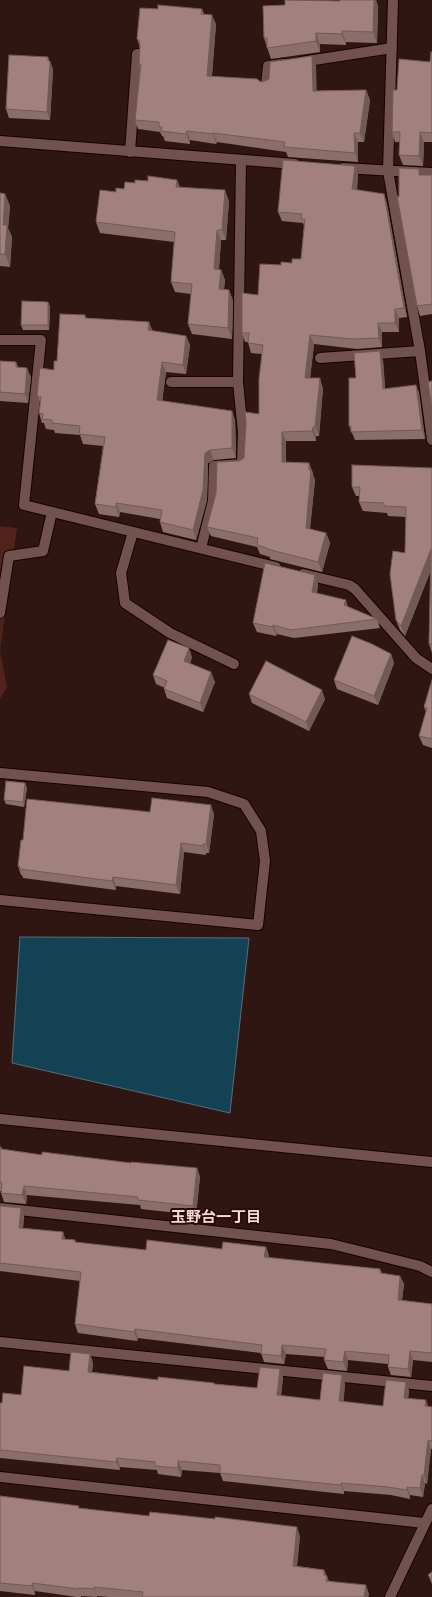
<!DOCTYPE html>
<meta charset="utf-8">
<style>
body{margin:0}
canvas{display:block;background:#301613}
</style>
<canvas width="432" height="1597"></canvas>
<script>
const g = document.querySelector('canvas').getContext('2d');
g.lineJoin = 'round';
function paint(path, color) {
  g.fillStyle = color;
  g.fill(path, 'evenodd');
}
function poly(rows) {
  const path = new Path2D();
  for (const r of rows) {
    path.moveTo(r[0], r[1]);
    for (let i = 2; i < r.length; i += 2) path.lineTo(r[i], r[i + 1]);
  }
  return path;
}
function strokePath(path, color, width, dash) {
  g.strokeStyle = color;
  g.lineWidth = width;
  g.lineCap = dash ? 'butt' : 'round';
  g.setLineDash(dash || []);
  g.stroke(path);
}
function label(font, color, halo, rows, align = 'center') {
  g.font = font + ' Ubuntu,"Noto Sans JP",sans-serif';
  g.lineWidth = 4;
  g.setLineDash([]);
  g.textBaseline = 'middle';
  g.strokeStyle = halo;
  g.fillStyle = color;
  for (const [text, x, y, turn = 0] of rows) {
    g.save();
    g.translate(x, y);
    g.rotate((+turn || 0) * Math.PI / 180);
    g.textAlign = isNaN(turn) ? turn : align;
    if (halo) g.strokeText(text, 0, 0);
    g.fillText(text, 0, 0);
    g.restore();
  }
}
const green = poly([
 [0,526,17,528,0,651,7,687,0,699]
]);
const water = poly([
 [20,937,249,938,230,1113,12,1063,20,937]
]);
const service = poly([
 [0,613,9,556,43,551,52,512]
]);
const minor = poly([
 [393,0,388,171,420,351,432,440],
 [301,62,392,48],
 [266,85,268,66,283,64],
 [0,141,295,164],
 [130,152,137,54],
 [343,168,432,173],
 [0,340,41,340,24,505,276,567],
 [320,358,420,351],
 [171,382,238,382],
 [133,532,121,573,125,603,170,633,234,664],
 [201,548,213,501,214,466,242,464,243,432,238,382,241,160],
 [303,574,349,585,355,589,416,658,432,669],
 [0,773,208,792,244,804,261,831,265,861,258,925,0,900],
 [0,1208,331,1244,420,1266,432,1272],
 [0,1342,432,1386],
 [0,1477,424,1523],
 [390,1597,432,1509]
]);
const tertiary = poly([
 [0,1119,432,1162]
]);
const wall = poly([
 [340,0,376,0,378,7,377,43,346,42,346,45,320,44,320,52,271,59,264,38,285,5,340,1],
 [158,9,202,9,204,14,216,24,212,76,261,82,265,81,316,66,316,91,366,90,370,100,364,142,358,142,358,162,288,157,286,152,217,142,216,144,190,140,190,144,165,141,163,136,162,136,160,132,138,129,135,120,140,68,139,64,140,47,137,39],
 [432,52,432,142,424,142,423,166,403,165,399,155,400,142,395,142,392,132,397,90,430,62],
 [50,61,53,70,50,120,9,118,6,109],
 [355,166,358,175,357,190,384,194,387,204,407,317,399,318,399,332,382,332,382,347,357,349,314,344,310,378,323,388,319,436,316,436,316,441,286,441,286,462,309,463,313,473,313,475,315,480,310,529,326,533,330,543,322,572,270,559,270,557,260,554,257,547,211,536,207,527,239,461,244,458,259,414,262,354,251,353,248,342,245,342,242,333,258,295,281,265,292,263,301,259,304,226,303,223,282,221,278,212],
 [421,175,432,175,432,314,420,316,417,306,399,197],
 [177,180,180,187,229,201,226,240,221,240,219,269,221,270,225,280,224,289,229,290,233,301,232,339,192,334,188,324,191,294,175,292,171,282,174,242,100,233,96,222,116,192,124,189,135,183,148,181],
 [0,193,5,194,10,206,8,228,12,237,10,267,0,266],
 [48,302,50,307,49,330,23,330,21,325],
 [85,315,86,318,149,322,152,331,186,336,190,345,186,374,166,372,162,401,235,420,236,458,214,460,208,463,207,500,196,540,163,532,160,522,160,519,120,512,119,517,99,514,95,504,103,446,83,444,80,435,55,433,54,430,46,429,44,423,42,423,39,413,40,402,37,394,54,370,57,361],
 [383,360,385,389,416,385,419,393,425,439,355,440,349,426,356,378],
 [0,361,16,362,18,367,31,377,28,403,0,401],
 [432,468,432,653,429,644,431,570,405,636,400,630,396,620,405,553,406,517,388,516,387,513,363,511,359,502,359,496,356,496,352,487],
 [315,575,318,584,317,593,348,607,377,619,380,628,294,638,277,634,276,636,257,632,253,623],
 [391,654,394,663,378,705,337,689,334,680],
 [192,657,190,664,215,682,203,712,167,698,164,689,165,688,156,684,153,675],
 [432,680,432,748,423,745,419,736,426,712,424,707],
 [249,694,325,699,309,731,252,703],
 [25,783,27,788,24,807,6,804,4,800],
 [150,812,214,814,209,853,206,853,206,855,184,852,180,894,116,886,116,890,23,878,22,875,21,875,18,866,23,840],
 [0,1147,2,1149,42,1155,131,1163,197,1168,200,1177,196,1215,141,1209,140,1205,27,1195,26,1204,4,1202,1,1193,2,1191,0,1191],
 [0,1206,21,1208,24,1217,23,1228,63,1232,65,1239,75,1240,76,1243,146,1250,269,1255,269,1258,380,1269,382,1273,400,1276,404,1284,402,1300,432,1304,432,1362,413,1360,411,1377,391,1375,388,1367,388,1364,348,1360,347,1371,328,1369,324,1360,325,1357,286,1354,284,1364,264,1362,261,1353,138,1338,137,1341,78,1333,75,1324,80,1281,0,1271],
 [90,1354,93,1363,92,1372,158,1380,214,1383,215,1384,257,1388,283,1377,281,1396,320,1400,342,1375,345,1384,343,1402,383,1406,409,1390,408,1399,428,1407,432,1407,432,1449,431,1449,427,1484,425,1483,423,1497,410,1495,410,1499,391,1495,344,1491,344,1494,223,1481,220,1473,182,1470,181,1477,158,1474,157,1470,120,1467,120,1470,0,1458,0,1403,2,1403,21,1395,69,1371],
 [0,1496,80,1508,300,1536,297,1566,324,1570,329,1581,369,1594,368,1597,110,1597,97,1596,97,1597,81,1596,81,1597,77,1597,35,1591,35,1595,0,1591],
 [432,1572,432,1584,428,1575]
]);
const shadedWall = poly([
 [374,0,376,0,378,7,377,43,373,32],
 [212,15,216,24,211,86,207,76],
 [342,31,346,42,346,45,342,34],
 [316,33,320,44,320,52,316,41],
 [312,56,316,66,317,100,313,91],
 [48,57,53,70,50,120,47,112],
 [366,90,370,100,364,142,360,133],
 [187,131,190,140,190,144,186,134],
 [420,132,424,142,423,166,419,156],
 [213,133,217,142,216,144,213,134],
 [354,133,358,142,358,162,355,153],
 [355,166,358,175,356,199,352,189],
 [177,180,180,190,176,187],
 [225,190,229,201,226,240,222,230],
 [5,194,10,206,8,228,12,237,10,267,5,254,3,225],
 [384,194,387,204,407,317,404,308],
 [217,230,221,240,218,280,214,269],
 [221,270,225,280,223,299,219,289],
 [229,290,233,301,232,339,228,328],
 [48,302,50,307,49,330,48,325],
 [395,309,399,318,399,332,395,323],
 [149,322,153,332,148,330],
 [378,323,382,332,382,347,379,338],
 [310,335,314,344,309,388,305,378],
 [186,336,190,345,186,374,183,365],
 [380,351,383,360,386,398,383,389],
 [162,362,166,372,161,410,157,400],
 [27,368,31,377,28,403,25,394],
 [320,378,323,388,319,436,315,427],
 [416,385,419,393,425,439,422,430],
 [232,411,235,420,236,458,232,448],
 [313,427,316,436,316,441,312,431],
 [282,432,286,441,285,472,282,462],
 [210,450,214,460,208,463,207,500,196,540,193,530,205,453],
 [309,463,315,480,309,537,306,528],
 [116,503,120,512,119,517,116,507],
 [326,533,330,543,322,572,318,562],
 [431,549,432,566,405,636,401,626],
 [315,575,318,584,315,600,312,592],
 [346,600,349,609,344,605],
 [273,625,277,634,276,636,273,627],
 [189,648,192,657,187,670,184,661],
 [391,654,394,663,378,705,374,696],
 [211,672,215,682,203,712,200,703],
 [322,690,325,699,309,731,306,722],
 [25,783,27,788,24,807,23,802],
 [211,805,214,814,209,853,206,844],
 [181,843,184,852,180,894,176,885],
 [203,844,206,853,206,855,203,846],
 [113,877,116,886,116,890,112,881],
 [197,1168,200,1177,196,1215,193,1206],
 [24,1186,27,1195,26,1204,22,1195],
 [21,1208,24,1217,22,1237,19,1228],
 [63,1232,66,1241,62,1239],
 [266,1247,269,1255,268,1266,264,1257],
 [400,1276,404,1284,401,1308,398,1300],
 [135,1329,138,1338,137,1341,134,1332],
 [282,1345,286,1354,284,1364,281,1356],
 [345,1351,348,1360,347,1371,343,1362],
 [410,1351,413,1360,411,1377,408,1369],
 [90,1354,93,1363,91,1380,88,1372],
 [280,1369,283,1377,280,1404,277,1395],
 [342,1375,345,1384,343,1410,339,1401],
 [406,1382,409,1390,407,1407,404,1398],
 [426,1400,429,1409,425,1406],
 [428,1440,431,1449,427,1484,424,1475],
 [117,1458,120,1467,120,1470,116,1462],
 [178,1461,182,1470,181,1477,178,1468],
 [422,1475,425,1483,423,1497,420,1488],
 [341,1483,344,1491,344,1494,341,1485],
 [407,1487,410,1495,410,1499,407,1490],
 [297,1527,300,1536,296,1574,293,1566],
 [324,1570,330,1585,330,1590,324,1575],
 [32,1583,35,1591,35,1595,32,1586],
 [366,1585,369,1594,368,1597,364,1597],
 [94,1587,97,1596,97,1597,94,1589]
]);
const building = poly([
 [285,0,340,1,340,0,374,0,373,32,342,31,342,34,316,33,316,41,267,48,267,38,264,38,263,6,285,5,285,0],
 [158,5,202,9,201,14,212,15,207,76,257,79,261,82,265,81,269,79,270,62,312,56,313,91,366,90,360,133,354,133,355,153,284,147,285,142,213,133,213,134,187,131,186,134,161,131,162,127,159,127,159,122,135,120,141,64,139,64,140,45,139,40,137,39,140,8,158,9,158,5],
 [431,52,432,52,432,133,420,132,419,156,399,155,400,132,392,132,393,90,397,90,399,59,430,62,431,52],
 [9,55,48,57,48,61,50,61,47,112,6,109,9,55],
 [283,160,355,166,352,189,384,194,404,308,395,309,395,323,378,323,379,338,353,339,310,335,305,378,320,378,315,427,313,427,312,431,282,432,282,462,309,463,309,470,311,470,306,528,326,533,318,562,267,549,267,548,257,545,258,538,207,527,216,493,217,462,239,461,244,458,246,423,245,412,259,414,259,379,263,345,248,343,249,333,242,333,242,293,258,295,260,264,281,265,281,262,292,263,292,259,301,259,305,219,301,219,302,214,278,212,283,160],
 [399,168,419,169,419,175,432,175,432,304,417,306,397,196,399,197,399,168],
 [148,176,177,180,176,187,225,190,222,230,217,230,214,269,221,270,219,289,229,290,228,328,188,324,192,284,171,282,175,232,96,222,100,190,116,192,116,188,124,189,125,182,135,183,135,180,148,181,148,176],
 [0,193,5,194,3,225,7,225,5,254,0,254,0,193],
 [22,301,48,302,48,325,21,325,22,301],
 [60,314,85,315,85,318,149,322,148,330,186,336,183,365,162,362,157,400,232,411,232,448,210,450,205,453,203,490,193,530,160,522,162,510,116,503,116,507,95,504,105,437,79,434,80,426,52,423,52,420,42,419,43,414,39,413,41,397,38,397,37,394,40,368,54,370,54,361,57,361,60,314],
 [380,351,383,389,416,385,422,430,351,432,351,426,349,426,349,378,356,378,354,353,380,351],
 [0,361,16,362,16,367,27,368,25,394,0,392,0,361],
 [432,381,432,408,428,382,432,381],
 [352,465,432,468,432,644,429,644,431,549,401,626,396,620,390,574,393,551,405,553,406,507,384,506,384,503,359,502,360,487,352,487,352,465],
 [265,563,315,575,312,592,346,600,344,605,377,619,291,630,273,625,273,627,253,623,265,563],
 [352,636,372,644,391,654,374,696,334,680,352,636],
 [168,640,189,648,184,661,211,672,200,703,164,689,167,681,153,675,168,640],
 [266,661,322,690,306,722,249,694,266,661],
 [432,680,432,739,419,736,427,708,424,707,432,680],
 [6,781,25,783,23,802,4,800,6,781],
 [152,798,211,805,206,844,203,844,203,846,181,843,176,885,113,877,112,881,20,869,20,867,18,866,21,840,23,840,27,799,150,812,152,798],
 [0,1147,1,1147,1,1149,42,1155,42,1152,131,1163,131,1162,197,1168,193,1206,138,1200,138,1197,24,1186,22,1195,1,1193,2,1183,0,1182,0,1147],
 [0,1206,21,1208,19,1228,63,1232,62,1239,75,1240,75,1242,146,1250,147,1240,222,1249,223,1242,266,1247,264,1257,380,1269,380,1273,400,1276,398,1300,432,1304,432,1353,410,1351,408,1369,388,1367,389,1355,345,1351,343,1362,324,1360,326,1349,282,1345,281,1356,261,1354,262,1345,135,1329,134,1332,75,1324,81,1272,0,1263,0,1206],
 [71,1352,90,1354,88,1372,158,1380,158,1377,214,1383,214,1384,257,1388,260,1367,280,1369,277,1395,320,1400,323,1373,342,1375,339,1401,383,1406,386,1380,406,1382,404,1398,426,1400,425,1406,432,1407,432,1441,428,1440,424,1475,422,1475,420,1488,407,1487,407,1490,388,1487,341,1483,341,1485,220,1473,220,1465,178,1461,178,1468,155,1466,155,1462,117,1458,116,1462,0,1450,0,1403,2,1403,3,1393,21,1395,24,1366,69,1371,71,1352],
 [0,1496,79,1506,78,1508,149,1516,150,1512,215,1519,215,1517,297,1527,293,1566,324,1570,324,1575,327,1576,326,1581,366,1585,364,1597,142,1597,143,1592,94,1587,94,1589,78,1588,78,1589,32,1583,32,1586,0,1583,0,1496],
 [432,1572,432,1579,428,1575,432,1572]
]);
const neighbourhoodNames = [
 ["玉野台一丁目",216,1217]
];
paint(green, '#53211c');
paint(water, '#144255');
strokePath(water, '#536e7a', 1);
strokePath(service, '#160202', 12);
strokePath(minor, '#160202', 12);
strokePath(tertiary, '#160202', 12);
strokePath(service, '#71524e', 10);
strokePath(minor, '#71524e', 10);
strokePath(tertiary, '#71524e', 10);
paint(wall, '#8b6e6a');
paint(shadedWall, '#715a56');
paint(building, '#a2807b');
strokePath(building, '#715a56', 1);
label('bold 15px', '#fcd7d1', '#250c0a', neighbourhoodNames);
</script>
